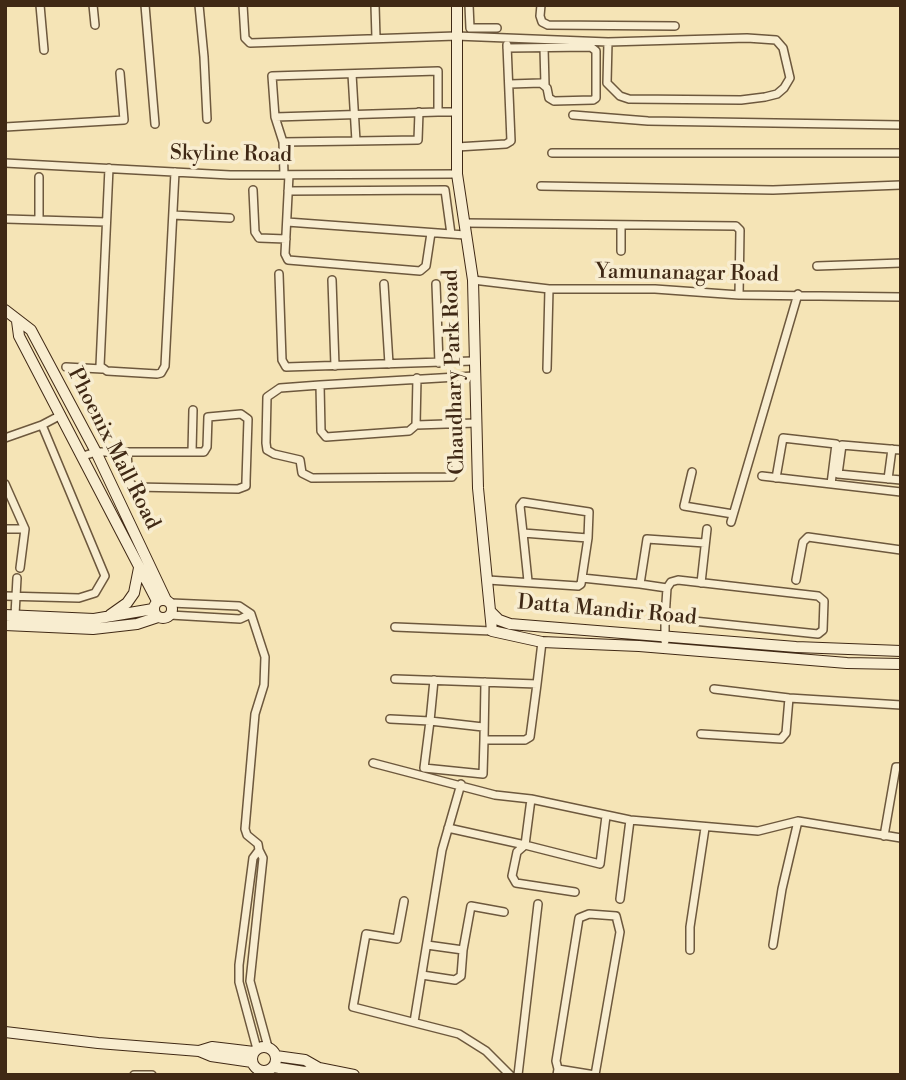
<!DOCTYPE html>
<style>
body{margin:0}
#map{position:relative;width:906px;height:1080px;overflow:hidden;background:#f5e4b6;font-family:"Libre Bodoni",serif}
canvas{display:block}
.frame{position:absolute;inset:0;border:7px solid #402915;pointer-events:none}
</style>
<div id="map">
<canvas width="906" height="1080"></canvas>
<div class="frame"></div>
</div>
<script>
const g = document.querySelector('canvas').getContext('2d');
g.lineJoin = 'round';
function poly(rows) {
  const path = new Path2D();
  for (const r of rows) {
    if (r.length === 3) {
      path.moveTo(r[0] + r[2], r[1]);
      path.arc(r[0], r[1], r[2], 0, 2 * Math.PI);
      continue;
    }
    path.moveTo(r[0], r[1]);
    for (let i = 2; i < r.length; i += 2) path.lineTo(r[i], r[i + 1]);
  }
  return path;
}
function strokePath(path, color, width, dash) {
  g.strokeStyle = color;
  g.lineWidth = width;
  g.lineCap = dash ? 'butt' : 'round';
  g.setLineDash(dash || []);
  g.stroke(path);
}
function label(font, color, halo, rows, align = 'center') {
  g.font = font + ' "Libre Bodoni",serif';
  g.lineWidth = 7;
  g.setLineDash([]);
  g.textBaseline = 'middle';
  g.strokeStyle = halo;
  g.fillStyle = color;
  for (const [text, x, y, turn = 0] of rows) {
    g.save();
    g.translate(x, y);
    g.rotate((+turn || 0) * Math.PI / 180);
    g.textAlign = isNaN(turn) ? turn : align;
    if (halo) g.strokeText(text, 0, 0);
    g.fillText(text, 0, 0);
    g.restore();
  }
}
const street = poly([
 [40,5,44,50],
 [93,5,95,25],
 [145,5,155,124],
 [199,5,204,57,207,119],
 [243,5,245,38,250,43,456,36,608,42,747,38,776,40,783,48,790,78,784,88,777,94,765,97,741,100,629,99,620,96,607,83,608,42],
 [375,5,376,38],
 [469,5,470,28,497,28],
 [541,5,540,16,542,22,548,25,675,26],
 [507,48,591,47,596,51,596,98,593,100,554,101,549,98,547,88,541,83,510,84],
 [544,48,545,85],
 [352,74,356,141,418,140,419,112],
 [438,112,456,112],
 [573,115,648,121,901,125],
 [275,117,438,112,438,71,272,76,275,117,283,142,284,175],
 [5,127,124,120,120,73],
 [283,142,356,141],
 [457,147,506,144,511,141,507,45],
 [552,153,901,153],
 [5,163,230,175,457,174],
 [109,168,100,366,107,371,157,374,161,373,165,366,175,172],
 [289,175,285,254,288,260,420,271,426,266,431,233],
 [39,177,39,220],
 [541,186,773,190,901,185],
 [253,190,255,232,259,238,286,239],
 [288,191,445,190,451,234],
 [173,215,230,218],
 [6,219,106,222],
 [287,222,465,235],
 [465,223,736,226,740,230,739,295],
 [621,225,621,251],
 [817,266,901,263],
 [279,274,282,360,286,367,473,361],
 [332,280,335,366],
 [473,280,549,289,655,289,739,295,901,297],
 [384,284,389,364],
 [436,284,439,363],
 [66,367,102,369],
 [547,369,549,289],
 [474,376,320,385,321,431,326,437,409,431,416,425,476,423],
 [320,385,280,388,267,397,266,443,267,450,274,454,300,460,302,473,312,478,452,477,456,471,456,424],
 [416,425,417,378],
 [5,438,42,425,61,415],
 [901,450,842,445,838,474,901,480],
 [192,452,193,410],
 [83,456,96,452,204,452,207,447,208,417,241,414,248,419,246,481,246,486,238,489,134,487,129,481,127,452],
 [692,472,684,506,733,514],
 [762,476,901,492],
 [776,478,783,438,836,444,831,484],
 [888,479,892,449],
 [5,484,25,529,20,568],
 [731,522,798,294],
 [5,529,25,529],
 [523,533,528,581],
 [582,578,640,584,647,539,705,543],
 [488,580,578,586,581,584,588,538,523,533,520,506,523,502,589,512,588,538],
 [796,580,803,542,808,537,901,550],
 [701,583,707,529],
 [640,584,667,588,671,582,678,580,818,596,824,601,823,630,818,634,665,618,667,588],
 [5,596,79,598,95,593,105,576,42,425],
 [251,614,265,657,264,685,255,714,245,829,247,835,258,844,259,850],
 [15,615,17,578],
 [170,615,240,619,251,614,239,606,171,603],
 [395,627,492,631],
 [665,641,665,618],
 [395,679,537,684,542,642],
 [485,682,484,740,525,740,530,737,537,684],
 [714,689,789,698,901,705],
 [390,719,430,721,434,680],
 [483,727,430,721,424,768,483,774,484,740],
 [701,734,781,739,786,733,789,698],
 [373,763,495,795,531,799,630,820,758,831,798,821,901,838],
 [448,828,525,845,531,799],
 [884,836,896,767,901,767],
 [575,892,516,883,512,876,517,852,525,845,600,864,606,816],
 [620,899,630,820],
 [404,901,397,939,366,934,353,1007,459,1034,486,1051,510,1075],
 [773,945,782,889,798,821],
 [463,950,471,906,504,912],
 [690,950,690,927,705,828],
 [422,975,455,980,461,976,463,950,427,945],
 [414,1022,442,850,461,784],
 [257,1049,239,982,239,965,253,858,259,850,263,858,250,981,268,1047],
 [262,1071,263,1075],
 [134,1075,152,1075],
 [518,1075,538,904],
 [557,1075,558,1069,595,1075,620,932,616,916,589,914,579,918,556,1061,558,1069]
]);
const secondary = poly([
 [457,5,457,174,473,280,478,488,492,631,542,642,639,646,847,663,901,664],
 [5,310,31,330,96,452,166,600],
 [17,321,19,336,157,601],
 [163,609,9],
 [491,612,499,620,510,624,796,647,901,651],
 [5,615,94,619,153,609],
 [110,615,127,603,134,593,139,568],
 [5,625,93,629,137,624,158,617],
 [5,1032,98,1043,199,1051,211,1056,252,1062],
 [264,1059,12],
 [199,1051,212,1047,254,1052],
 [276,1056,305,1060,319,1068,354,1075],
 [273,1067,305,1072,319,1068]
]);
const streetNames = [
 ["Skyline Road",231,155,1],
 ["Yamunanagar Road",687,274,1],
 ["Chaudhary Park Road",455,372,-92],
 ["Phoenix Mall Road",113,449,63],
 ["Datta Mandir Road",607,611,5]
];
strokePath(street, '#6d583d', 10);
strokePath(secondary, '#402915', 12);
strokePath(street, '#f8edd0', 7);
strokePath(secondary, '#f8edd0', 10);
label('21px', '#402915', '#f8edd0', streetNames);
</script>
